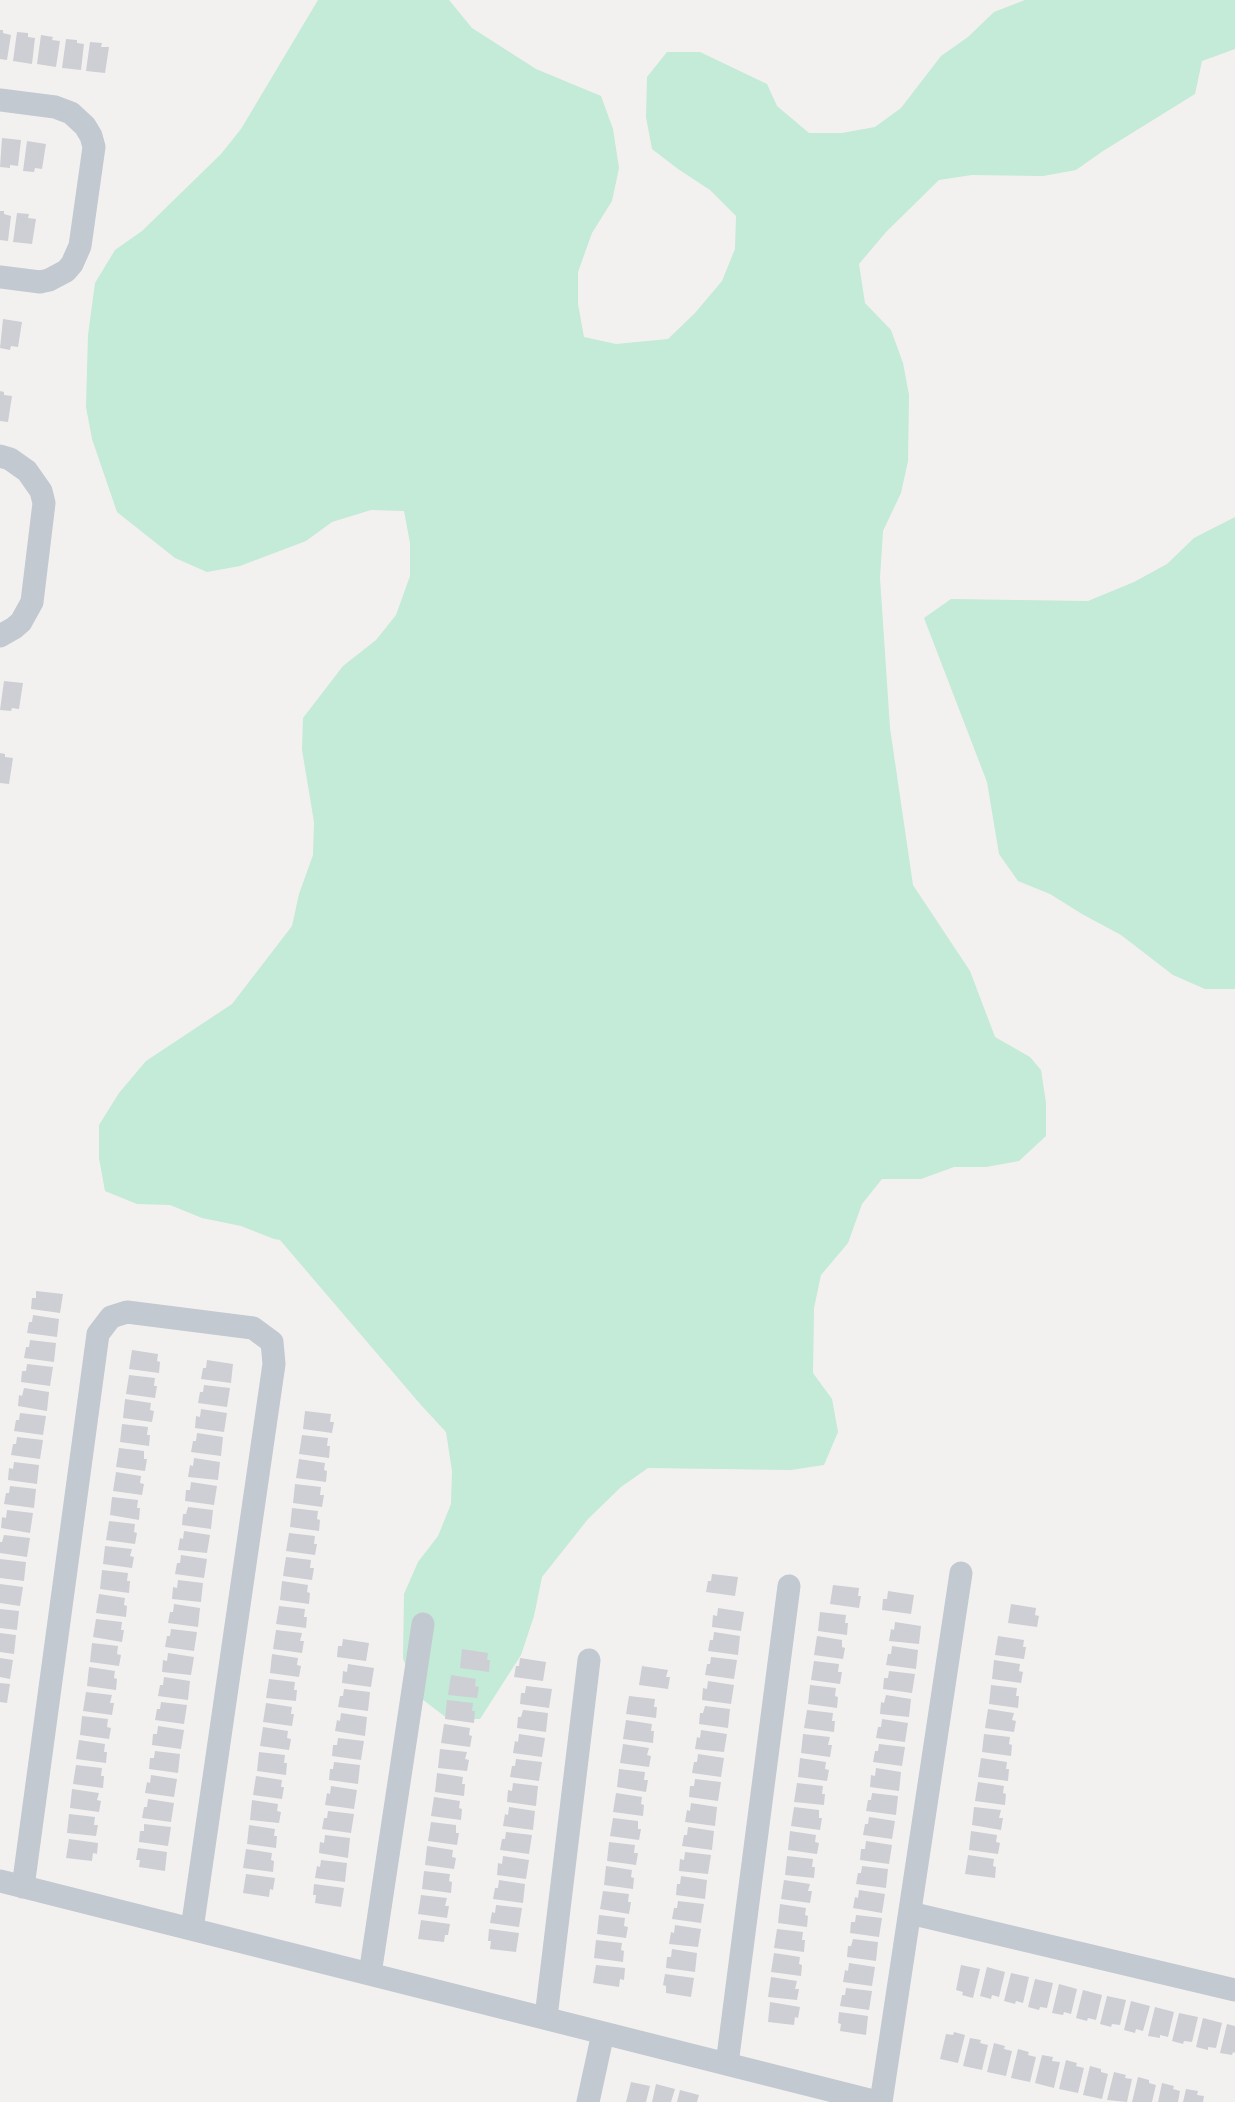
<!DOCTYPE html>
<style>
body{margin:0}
canvas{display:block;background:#f2f1f0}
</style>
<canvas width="1235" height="2102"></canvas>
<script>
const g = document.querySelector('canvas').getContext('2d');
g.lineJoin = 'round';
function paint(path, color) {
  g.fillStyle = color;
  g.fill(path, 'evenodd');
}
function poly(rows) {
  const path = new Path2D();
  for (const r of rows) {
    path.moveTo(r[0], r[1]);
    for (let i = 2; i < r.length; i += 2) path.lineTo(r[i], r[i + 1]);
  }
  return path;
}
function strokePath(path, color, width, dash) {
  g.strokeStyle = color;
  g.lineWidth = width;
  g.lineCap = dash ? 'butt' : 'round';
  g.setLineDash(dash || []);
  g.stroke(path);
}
const green = poly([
 [318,0,449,0,472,28,536,69,601,96,613,129,619,168,612,201,592,233,578,272,578,304,584,337,616,344,668,339,695,313,722,281,735,249,736,216,710,190,678,169,652,149,646,117,647,77,667,52,700,52,767,84,777,106,809,133,842,133,875,127,901,108,941,56,968,37,994,12,1025,0,1235,0,1235,49,1202,61,1195,94,1103,151,1076,170,1043,176,972,175,939,180,886,232,859,264,865,303,891,330,903,363,909,395,908,461,901,493,883,531,880,578,890,728,913,885,970,971,995,1037,1030,1057,1041,1070,1046,1103,1046,1136,1019,1161,986,1167,954,1167,921,1179,882,1179,862,1204,848,1243,821,1275,814,1308,813,1373,832,1399,838,1432,824,1465,791,1470,648,1468,621,1487,588,1519,542,1577,534,1616,521,1655,480,1719,448,1719,422,1699,403,1659,404,1594,418,1562,438,1536,451,1504,452,1471,446,1432,421,1405,280,1240,274,1239,241,1226,202,1218,170,1205,137,1204,105,1191,99,1158,99,1125,119,1093,146,1061,232,1004,292,926,299,894,313,855,314,822,302,750,303,718,343,666,376,640,396,615,410,576,410,543,404,511,371,510,332,522,306,541,240,566,207,572,175,558,117,512,92,439,86,407,88,335,95,283,115,250,142,231,221,154,241,129],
 [1235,517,1235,989,1205,989,1173,975,1121,935,1082,914,1050,894,1018,881,999,854,987,782,924,618,951,599,1088,601,1134,582,1167,564,1194,538]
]);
const building = poly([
 [0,30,3,30,3,33,11,35,7,60,0,59],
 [17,32,28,33,28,37,35,38,32,64,13,61],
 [41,35,53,37,52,40,60,41,56,67,37,64],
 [66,39,77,40,77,43,84,44,81,70,62,68],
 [90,42,102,43,101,47,109,47,105,73,86,71],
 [2,138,21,140,18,166,10,165,10,168,0,167],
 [27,141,46,144,42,169,35,168,34,172,23,171],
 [0,211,4,211,4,214,11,216,8,241,0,240],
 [17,213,29,214,28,218,36,219,32,244,13,242],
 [3,319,22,322,18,347,11,346,10,350,0,348],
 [0,391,4,392,4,395,12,396,8,422,0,421],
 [4,681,23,683,19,709,12,708,11,711,0,710],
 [0,753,5,754,5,757,13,758,9,784,0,783],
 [36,1291,63,1294,60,1313,31,1309,32,1298,36,1298],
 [33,1315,59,1319,57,1337,27,1333,29,1322,32,1322],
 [30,1340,56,1343,54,1362,24,1358,26,1347,29,1347],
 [132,1350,158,1354,157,1361,160,1362,159,1373,129,1369],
 [207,1360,233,1364,231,1383,201,1379,203,1368,206,1368],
 [27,1364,53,1367,50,1386,21,1382,22,1371,26,1371],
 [129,1375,155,1378,154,1386,157,1386,155,1398,126,1394],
 [204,1385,230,1388,227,1407,198,1403,200,1392,203,1392],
 [24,1388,49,1392,47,1411,18,1406,19,1395,22,1396],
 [125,1399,151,1403,150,1410,154,1411,152,1422,123,1418],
 [201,1409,227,1413,224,1432,195,1428,196,1416,200,1417],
 [305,1411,331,1414,330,1422,334,1422,332,1433,303,1429],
 [20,1413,46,1416,43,1435,14,1431,16,1420,19,1420],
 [122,1424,148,1427,147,1435,150,1435,149,1446,120,1442],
 [197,1433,223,1437,221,1456,191,1452,193,1441,196,1441],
 [302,1435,328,1438,327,1446,330,1446,329,1458,299,1454],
 [17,1437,43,1440,40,1459,11,1455,13,1444,16,1444],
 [119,1448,144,1451,144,1459,147,1459,145,1471,116,1467],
 [194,1458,220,1462,218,1480,188,1477,190,1465,193,1466],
 [299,1459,325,1463,324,1470,327,1471,326,1482,296,1478],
 [14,1462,39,1465,37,1484,8,1480,9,1468,13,1469],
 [116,1472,141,1476,140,1483,144,1484,142,1495,113,1491],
 [191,1482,217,1486,214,1505,185,1501,186,1490,190,1490],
 [295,1484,321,1487,320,1495,324,1495,322,1507,293,1503],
 [10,1486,36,1489,34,1508,4,1504,6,1493,9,1493],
 [112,1497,138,1500,137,1508,140,1508,139,1520,110,1515],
 [188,1507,213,1510,211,1529,182,1525,183,1514,186,1514],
 [292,1508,318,1511,317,1519,320,1520,319,1531,290,1527],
 [7,1510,33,1513,30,1533,1,1528,2,1517,6,1518],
 [109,1521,135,1524,134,1532,137,1533,135,1544,106,1540],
 [184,1531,210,1535,207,1553,178,1550,180,1538,183,1539],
 [289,1533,315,1536,314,1544,317,1544,315,1555,286,1551],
 [4,1535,30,1538,27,1557,0,1553,0,1542,2,1542],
 [105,1546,132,1549,130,1556,134,1557,132,1568,103,1564],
 [181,1555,207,1559,204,1578,175,1574,177,1563,180,1563],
 [286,1557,311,1560,310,1568,314,1568,312,1580,283,1576],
 [0,1559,26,1562,24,1581,0,1578],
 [102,1570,128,1573,127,1581,130,1581,129,1593,100,1589],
 [712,1574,738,1577,735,1596,706,1592,708,1581,711,1581],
 [178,1580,203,1583,201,1602,172,1599,173,1587,177,1588],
 [282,1581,308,1585,307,1592,310,1593,309,1604,280,1600],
 [0,1584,23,1587,20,1606,0,1603],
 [833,1585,859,1588,858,1596,861,1596,859,1608,830,1604],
 [888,1591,914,1595,911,1614,882,1610,883,1599,887,1599],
 [99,1594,125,1598,124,1605,127,1606,126,1617,96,1613],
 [174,1604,200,1608,198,1627,168,1623,170,1612,173,1612],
 [1011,1604,1036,1608,1035,1615,1039,1616,1037,1627,1008,1623],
 [279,1606,305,1609,304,1617,307,1617,306,1628,276,1624],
 [718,1608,744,1612,741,1631,712,1627,713,1615,717,1616],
 [0,1609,19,1611,17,1630,0,1628],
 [820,1612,846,1615,845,1623,848,1623,847,1635,818,1631],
 [96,1619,122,1622,121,1630,124,1630,122,1642,93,1637],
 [895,1622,921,1626,919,1644,889,1641,891,1629,894,1630],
 [171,1629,197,1632,194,1651,165,1647,167,1636,170,1636],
 [276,1630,302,1633,300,1641,304,1641,302,1653,273,1649],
 [714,1632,740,1636,738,1655,708,1651,710,1640,713,1640],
 [0,1633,16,1635,14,1654,0,1652],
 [817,1636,842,1640,842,1647,845,1648,843,1659,814,1655],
 [998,1636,1024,1640,1023,1647,1026,1647,1024,1659,995,1655],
 [343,1639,369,1643,366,1661,337,1657,338,1646,342,1646],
 [92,1643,118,1646,117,1654,121,1655,119,1666,90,1662],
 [892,1646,918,1650,916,1669,886,1665,888,1654,891,1654],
 [462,1649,488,1653,487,1660,490,1660,489,1672,460,1668],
 [168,1653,194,1657,191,1675,162,1672,163,1660,167,1661],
 [272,1654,298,1658,297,1665,301,1666,299,1677,270,1673],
 [711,1657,737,1660,734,1679,705,1675,707,1664,710,1664],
 [0,1658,13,1660,10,1679,0,1677],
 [520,1658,546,1662,543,1681,514,1677,516,1666,519,1666],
 [994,1660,1020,1664,1019,1671,1023,1672,1021,1683,992,1679],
 [814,1661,839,1664,838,1672,842,1672,840,1684,811,1680],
 [348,1664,374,1668,371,1687,342,1683,343,1671,347,1672],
 [642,1666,668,1670,666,1677,670,1677,668,1689,639,1685],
 [89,1667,115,1671,114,1678,117,1679,116,1690,87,1686],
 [889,1671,915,1674,912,1693,883,1689,884,1678,888,1678],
 [451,1675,476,1679,475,1686,479,1687,477,1698,448,1695],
 [164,1677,190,1681,188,1700,158,1696,160,1685,163,1685],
 [269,1679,295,1682,294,1690,297,1690,296,1701,266,1698],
 [708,1681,734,1685,731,1704,702,1700,703,1688,707,1689],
 [0,1683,10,1684,7,1703,0,1702],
 [810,1685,836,1688,835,1696,838,1697,837,1708,808,1704],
 [991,1685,1017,1688,1016,1696,1019,1696,1018,1708,989,1704],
 [526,1686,552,1689,549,1708,520,1704,521,1693,525,1693],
 [344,1689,370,1692,368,1711,338,1707,340,1696,343,1696],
 [86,1692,112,1695,110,1703,114,1703,112,1715,83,1711],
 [886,1695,911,1699,909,1717,880,1714,881,1702,884,1703],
 [629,1696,655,1699,654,1707,657,1707,656,1718,626,1714],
 [447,1700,473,1703,472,1711,475,1711,474,1723,445,1719],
 [161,1702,187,1705,184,1724,155,1720,157,1709,160,1709],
 [266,1703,292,1707,291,1714,294,1714,292,1726,263,1722],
 [705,1706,730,1709,728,1728,699,1724,700,1713,703,1713],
 [988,1709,1014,1713,1012,1720,1016,1721,1014,1732,985,1728],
 [523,1710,548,1713,546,1732,517,1728,518,1717,521,1717],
 [807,1710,833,1713,832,1721,835,1721,834,1732,804,1728],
 [341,1713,367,1717,365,1736,335,1731,337,1720,340,1721],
 [82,1716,108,1719,107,1727,111,1728,109,1739,80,1735],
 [882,1719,908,1723,905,1742,876,1738,878,1727,881,1727],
 [626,1720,652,1724,651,1731,654,1731,653,1743,623,1739],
 [444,1724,470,1728,469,1735,472,1736,470,1747,441,1743],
 [158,1726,184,1730,181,1749,152,1745,153,1734,157,1734],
 [263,1727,288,1731,287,1738,291,1739,289,1750,260,1746],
 [701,1730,727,1734,724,1752,695,1749,697,1737,700,1738],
 [519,1734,545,1738,542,1757,513,1753,515,1741,518,1742],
 [803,1734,830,1737,828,1745,832,1745,830,1757,801,1753],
 [984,1734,1010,1737,1009,1744,1012,1745,1011,1756,982,1752],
 [338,1738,364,1741,361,1760,332,1756,333,1745,337,1745],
 [79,1740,105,1744,104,1752,107,1752,106,1763,76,1759],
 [623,1744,649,1748,647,1755,651,1756,649,1767,620,1763],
 [879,1744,905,1747,902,1766,873,1762,875,1751,878,1751],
 [440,1749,467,1752,465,1759,469,1760,467,1771,438,1768],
 [155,1751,180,1754,178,1773,149,1769,150,1758,154,1758],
 [259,1752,285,1755,284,1763,287,1763,286,1775,257,1771],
 [698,1754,724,1758,721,1777,692,1773,694,1762,697,1762],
 [800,1758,826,1762,825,1769,829,1770,827,1781,798,1777],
 [981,1758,1007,1762,1006,1769,1009,1769,1008,1781,978,1777],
 [516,1759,542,1762,539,1781,510,1777,512,1766,515,1766],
 [334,1762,360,1765,358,1784,329,1780,330,1769,333,1769],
 [76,1765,102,1768,101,1776,104,1776,103,1788,73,1784],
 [876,1768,901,1772,899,1791,870,1787,871,1775,875,1776],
 [619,1769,645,1772,644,1780,648,1780,646,1792,617,1787],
 [437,1773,463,1777,462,1784,465,1784,464,1796,435,1792],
 [151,1775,177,1779,174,1797,145,1793,147,1782,150,1783],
 [256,1776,282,1780,281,1787,284,1787,282,1799,253,1795],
 [695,1779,721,1782,718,1801,689,1797,690,1786,694,1786],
 [978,1782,1004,1786,1003,1793,1006,1794,1005,1805,975,1801],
 [513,1783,538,1786,536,1806,507,1802,508,1790,512,1791],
 [797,1783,823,1786,822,1794,825,1794,824,1805,794,1802],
 [331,1786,357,1790,354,1809,325,1805,327,1793,330,1794],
 [72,1789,99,1793,97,1800,101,1801,99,1812,70,1808],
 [616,1793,642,1797,641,1804,644,1805,643,1816,613,1812],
 [872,1793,898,1796,896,1815,866,1811,868,1800,871,1800],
 [434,1797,460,1801,459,1808,462,1809,461,1820,431,1816],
 [148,1799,174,1803,171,1822,142,1818,144,1807,147,1807],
 [252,1800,278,1804,277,1811,281,1812,279,1823,250,1820],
 [691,1803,717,1807,715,1826,685,1822,687,1810,690,1811],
 [509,1807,535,1811,533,1830,503,1826,505,1814,508,1815],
 [794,1807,819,1810,819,1818,822,1818,820,1830,791,1826],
 [974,1807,1001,1810,999,1818,1003,1818,1001,1830,972,1825],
 [328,1811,354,1814,351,1833,322,1829,324,1818,327,1818],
 [69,1814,95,1817,94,1825,98,1825,96,1836,67,1833],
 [869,1817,895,1821,892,1839,863,1835,865,1824,868,1824],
 [613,1818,638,1821,638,1829,641,1829,639,1840,610,1836],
 [431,1822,456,1825,456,1833,459,1833,457,1845,428,1841],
 [144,1824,171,1827,168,1846,139,1842,140,1831,144,1831],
 [249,1825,275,1829,274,1836,277,1836,276,1848,247,1844],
 [688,1827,714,1831,712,1850,682,1846,684,1835,687,1835],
 [790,1831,816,1835,815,1842,819,1843,817,1854,788,1850],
 [971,1831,997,1835,996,1842,1000,1843,998,1854,969,1850],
 [506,1832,532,1835,529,1854,500,1850,502,1839,505,1839],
 [325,1835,350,1838,348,1858,319,1853,320,1842,324,1843],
 [69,1839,98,1843,97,1854,93,1853,92,1861,66,1858],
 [866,1841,892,1845,889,1864,860,1860,861,1849,865,1849],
 [609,1842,635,1845,634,1853,638,1853,636,1865,607,1861],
 [427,1846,453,1850,452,1857,456,1858,454,1869,425,1865],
 [138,1848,167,1852,165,1871,139,1867,140,1860,136,1860],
 [246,1849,272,1853,271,1860,274,1861,273,1872,243,1868],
 [685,1852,711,1855,708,1874,679,1871,680,1859,684,1860],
 [968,1855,994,1859,993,1866,996,1867,995,1878,965,1874],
 [503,1856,529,1860,526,1879,497,1875,498,1863,502,1864],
 [787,1856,813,1859,812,1867,815,1867,814,1878,785,1875],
 [321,1860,347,1863,345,1882,315,1878,317,1866,320,1867],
 [606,1866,632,1870,631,1877,634,1878,633,1889,604,1885],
 [862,1866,888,1869,886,1888,856,1884,858,1873,861,1873],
 [424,1871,450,1874,449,1881,452,1882,451,1893,422,1889],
 [246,1874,275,1878,273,1890,270,1889,269,1897,243,1893],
 [681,1876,707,1880,705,1899,676,1895,677,1884,680,1884],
 [499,1880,525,1884,523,1903,493,1899,495,1888,498,1888],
 [784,1880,810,1884,808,1891,812,1891,810,1903,781,1899],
 [314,1884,344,1888,341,1907,315,1903,316,1895,313,1895],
 [859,1890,885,1894,882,1913,853,1908,855,1897,858,1898],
 [603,1891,629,1894,628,1902,631,1902,629,1914,600,1909],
 [421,1895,447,1898,445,1906,449,1906,447,1918,418,1914],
 [678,1901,704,1904,701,1923,672,1919,674,1908,677,1908],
 [780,1904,806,1908,805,1915,808,1916,807,1927,778,1923],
 [496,1905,522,1908,519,1927,490,1923,492,1912,495,1913],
 [599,1915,625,1918,624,1926,628,1927,626,1938,597,1934],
 [856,1915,882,1918,879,1937,850,1933,851,1922,855,1922],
 [421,1920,450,1924,448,1935,445,1935,444,1942,418,1939],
 [675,1925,701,1929,698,1947,669,1944,671,1932,674,1933],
 [489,1929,519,1933,516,1952,490,1949,491,1941,488,1941],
 [777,1929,803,1932,802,1940,805,1940,804,1952,774,1948],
 [853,1939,878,1942,876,1961,847,1957,848,1946,851,1946],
 [596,1940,622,1943,621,1950,624,1951,623,1962,594,1958],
 [672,1949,697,1953,695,1972,666,1968,667,1957,671,1957],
 [774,1953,800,1957,799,1964,802,1965,801,1976,771,1972],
 [849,1963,875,1967,872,1986,843,1982,845,1970,848,1971],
 [596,1965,625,1968,624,1980,620,1979,619,1987,593,1983],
 [961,1965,980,1969,973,1998,962,1995,963,1992,956,1990],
 [987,1967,1005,1972,999,1997,992,1995,991,1999,980,1996],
 [1011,1973,1029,1977,1023,2003,1016,2001,1015,2004,1004,2001],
 [665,1974,694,1978,691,1997,666,1993,666,1986,663,1985],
 [771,1977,797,1981,795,1989,799,1989,797,2000,768,1997],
 [1035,1979,1053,1983,1047,2008,1040,2007,1039,2010,1028,2007],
 [1059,1984,1077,1989,1071,2014,1064,2012,1063,2015,1052,2013],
 [846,1988,872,1991,869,2010,840,2006,842,1995,845,1995],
 [1083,1990,1102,1995,1096,2020,1088,2018,1087,2021,1076,2018],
 [1107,1996,1126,2000,1120,2025,1112,2024,1111,2027,1100,2024],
 [1131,2001,1150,2006,1143,2031,1136,2029,1135,2033,1124,2030],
 [770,2002,800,2007,798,2018,795,2017,794,2025,768,2022],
 [1155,2007,1174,2012,1168,2037,1160,2035,1160,2038,1148,2036],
 [839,2012,868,2016,866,2035,840,2031,841,2024,838,2023],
 [1179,2013,1198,2017,1192,2042,1184,2041,1183,2044,1172,2041],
 [1203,2018,1222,2023,1216,2048,1208,2047,1208,2050,1196,2047],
 [1227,2024,1235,2026,1235,2053,1233,2052,1232,2055,1220,2053],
 [954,2032,965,2035,958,2063,940,2059,946,2034,953,2035],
 [970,2038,981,2040,980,2043,988,2045,982,2070,963,2066],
 [994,2043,1005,2046,1004,2049,1012,2051,1006,2076,987,2072],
 [1018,2049,1029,2052,1028,2055,1036,2057,1030,2082,1011,2078],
 [1042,2055,1053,2057,1052,2061,1060,2062,1054,2088,1035,2083],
 [1066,2060,1077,2063,1076,2066,1084,2068,1078,2093,1059,2089],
 [1090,2066,1101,2069,1101,2072,1108,2074,1102,2099,1083,2095],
 [1114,2072,1126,2075,1125,2078,1132,2079,1127,2102,1107,2100],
 [1138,2077,1149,2080,1149,2083,1156,2085,1152,2102,1132,2102],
 [631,2082,650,2086,646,2102,626,2102],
 [1162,2083,1174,2086,1173,2089,1180,2091,1178,2102,1158,2102],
 [656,2084,675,2089,671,2102,652,2102],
 [1186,2089,1198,2091,1197,2095,1204,2096,1203,2102,1183,2102],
 [680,2090,699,2095,697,2102,677,2102]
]);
const minor = poly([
 [0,100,55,107,71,113,85,126,91,136,94,147,80,246,72,264,66,271,49,280,40,282,0,277],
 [0,456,10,459,27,471,41,491,44,503,32,602,21,622,14,628,0,636],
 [0,1881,877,2102],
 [23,1887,98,1334,111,1317,127,1312,253,1328,272,1342,274,1364,192,1929],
 [910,1913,1235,1990],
 [370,1974,423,1624],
 [546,2017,589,1660],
 [727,2064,789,1586],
 [588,2102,603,2033],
 [881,2102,961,1573]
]);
paint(green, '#c4ead8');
paint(building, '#cecfd4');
strokePath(minor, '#c2c9d0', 23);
</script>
